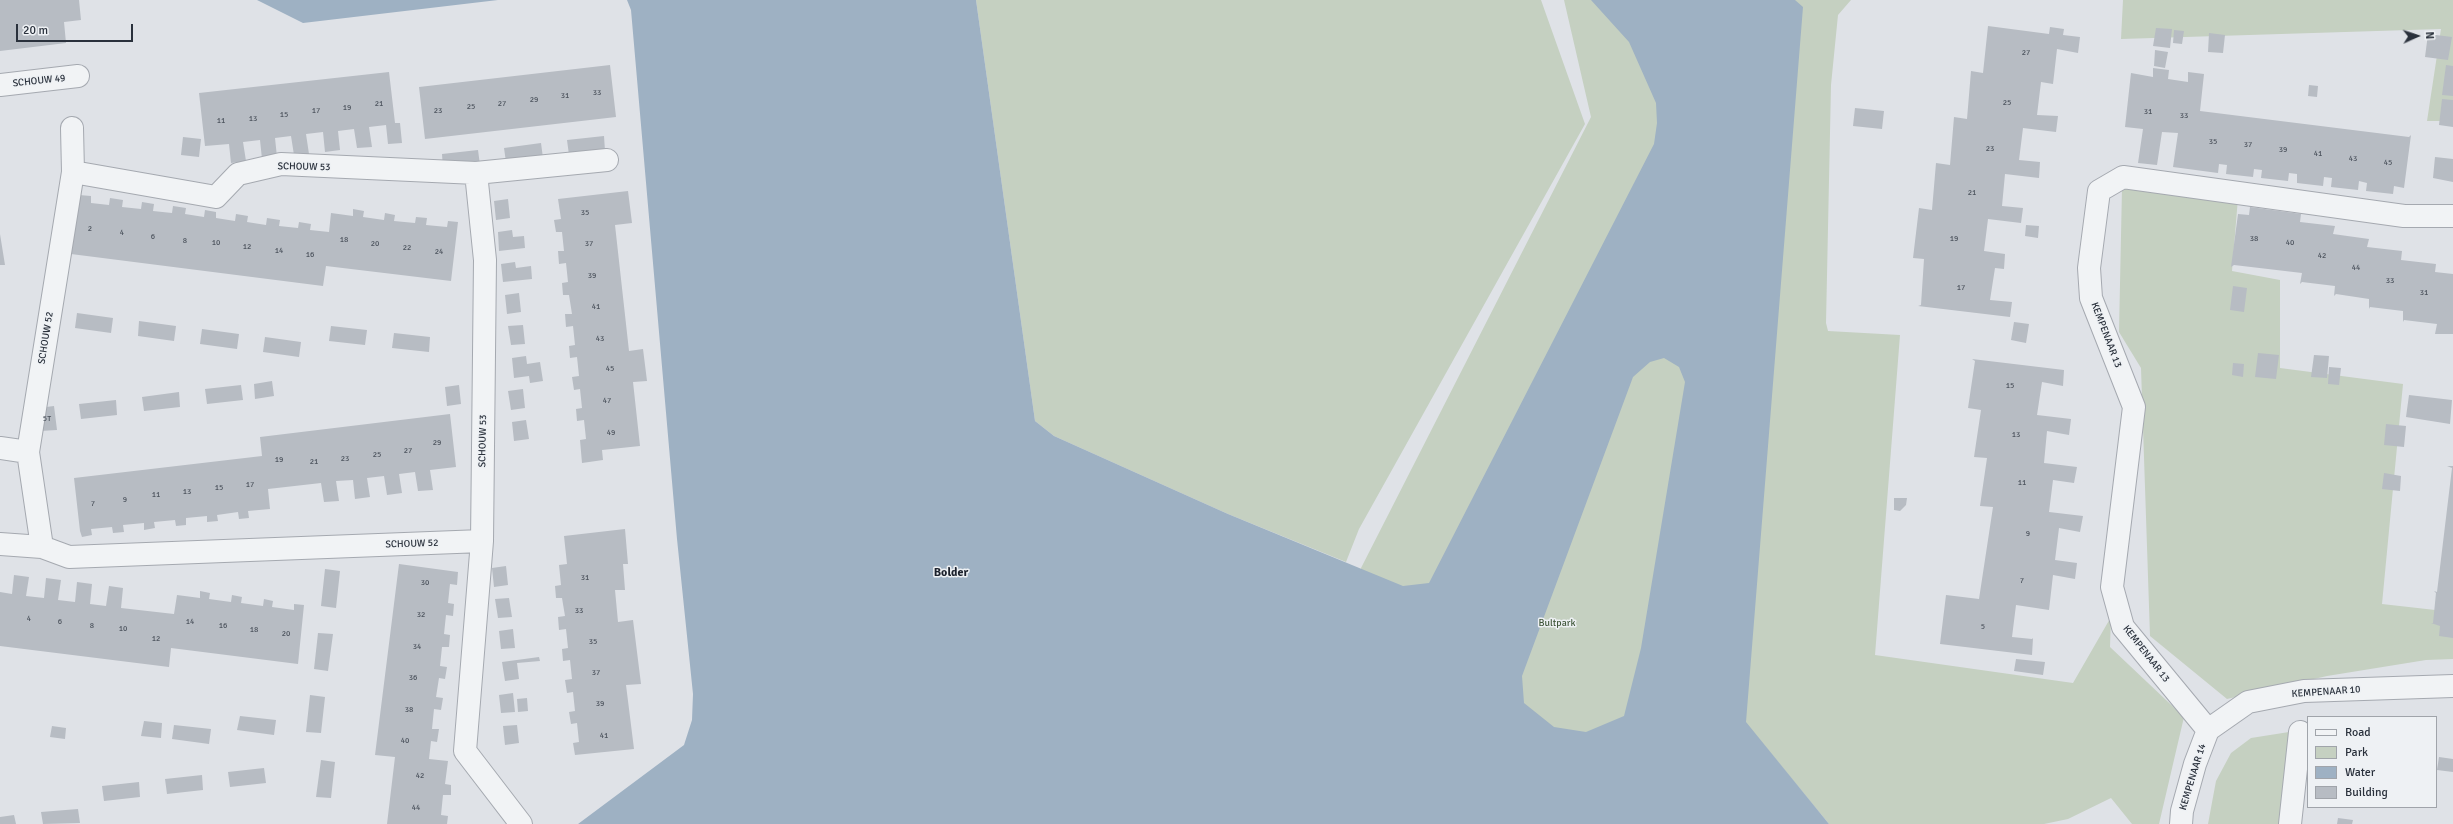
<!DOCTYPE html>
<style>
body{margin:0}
#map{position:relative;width:2453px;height:824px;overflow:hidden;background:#dfe2e7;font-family:Signika,sans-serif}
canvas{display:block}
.legend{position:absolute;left:2307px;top:716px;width:130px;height:92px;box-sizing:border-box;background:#eef1f4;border:1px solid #a0a4aa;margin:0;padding:5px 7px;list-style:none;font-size:12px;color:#2a313c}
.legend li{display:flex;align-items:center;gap:8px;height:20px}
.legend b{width:20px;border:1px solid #a0a4aa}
.north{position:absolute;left:2397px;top:16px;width:40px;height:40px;-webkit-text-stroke:3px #eef1f4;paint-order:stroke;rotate:87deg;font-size:11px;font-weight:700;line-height:16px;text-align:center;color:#2a313c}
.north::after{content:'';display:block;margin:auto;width:14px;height:18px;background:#2a313c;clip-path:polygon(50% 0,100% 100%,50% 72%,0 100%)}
.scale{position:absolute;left:16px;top:24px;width:117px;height:18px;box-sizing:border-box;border:2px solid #2a313c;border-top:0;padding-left:5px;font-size:12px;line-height:14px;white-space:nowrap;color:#2a313c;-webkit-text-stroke:3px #eef1f4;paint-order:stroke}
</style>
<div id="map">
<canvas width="2453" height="824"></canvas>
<ul class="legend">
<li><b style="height:5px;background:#f1f3f5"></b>Road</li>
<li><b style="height:11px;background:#c5d0c1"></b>Park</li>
<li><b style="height:11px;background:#9eb1c3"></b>Water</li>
<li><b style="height:11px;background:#b7bcc3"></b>Building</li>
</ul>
<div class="north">N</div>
<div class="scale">20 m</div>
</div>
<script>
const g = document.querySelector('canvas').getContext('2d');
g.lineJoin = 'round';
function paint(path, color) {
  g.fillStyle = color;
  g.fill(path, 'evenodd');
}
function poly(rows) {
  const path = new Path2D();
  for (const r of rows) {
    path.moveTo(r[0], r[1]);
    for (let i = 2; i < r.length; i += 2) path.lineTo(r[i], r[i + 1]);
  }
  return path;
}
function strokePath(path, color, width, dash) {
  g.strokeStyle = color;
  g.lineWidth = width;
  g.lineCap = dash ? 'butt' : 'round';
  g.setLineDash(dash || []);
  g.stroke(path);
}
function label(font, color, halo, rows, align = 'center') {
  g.font = font + ' Signika,sans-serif';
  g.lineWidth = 3;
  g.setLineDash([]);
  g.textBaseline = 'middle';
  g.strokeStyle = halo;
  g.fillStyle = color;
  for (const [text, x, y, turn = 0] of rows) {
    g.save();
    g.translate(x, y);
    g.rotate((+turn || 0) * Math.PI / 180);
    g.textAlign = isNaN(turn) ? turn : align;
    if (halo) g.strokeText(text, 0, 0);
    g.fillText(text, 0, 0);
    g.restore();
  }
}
const green = poly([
 [976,0,1541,0,1585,124,1359,529,1346,562,1228,514,1054,436,1035,421],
 [1564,0,1851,0,1838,15,1831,85,1826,323,1828,331,1900,335,1875,655,2073,683,2111,617,2110,647,2184,717,2159,824,2132,824,2111,798,2068,819,2044,824,1829,824,1753,732,1344,824,1361,568,1591,117],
 [2123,0,2453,0,2453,121,2427,121,2441,29,2121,39],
 [2122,188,2238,198,2232,271,2280,280,2280,368,2403,384,2382,604,2453,612,2453,659,2426,660,2327,676,2227,699,2150,636,2141,368,2119,332],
 [2289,732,2281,824,2208,824,2216,781,2231,753,2251,738]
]);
const water = poly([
 [257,0,498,0,303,23],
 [627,0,976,0,1035,421,1054,436,1228,514,1403,586,1429,583,1654,144,1657,123,1656,103,1629,42,1591,0,1795,0,1803,7,1746,722,1829,824,578,824,684,745,692,720,693,694,677,539,631,10],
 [1664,358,1679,367,1685,382,1641,648,1624,716,1586,732,1554,727,1524,703,1522,676,1633,377,1650,362]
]);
const building = poly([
 [0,0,79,0,81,20,64,22,66,43,0,51],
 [1988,26,2049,34,2050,27,2064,29,2063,35,2080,37,2078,53,2057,49,2053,84,2041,82,2037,115,2058,116,2056,132,2023,128,2019,160,2040,162,2039,178,2005,174,2002,206,2023,208,2021,223,1988,219,1984,251,2005,254,2004,269,1995,268,1990,300,2012,302,2010,317,1918,306,1921,305,1924,259,1913,258,1919,208,1932,210,1936,163,1950,165,1954,117,1967,119,1971,71,1983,73],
 [2156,28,2172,29,2170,48,2153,46],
 [2174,30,2184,31,2182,44,2173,43],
 [2209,33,2225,35,2223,53,2208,52],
 [2428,34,2452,37,2448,60,2425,57],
 [2155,50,2168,52,2165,68,2154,66],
 [610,65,616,117,425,139,419,87],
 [2446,65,2453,66,2453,96,2442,95],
 [2153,68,2169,70,2168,79,2188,82,2188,72,2204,74,2200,111,2409,137,2411,135,2404,188,2394,186,2393,194,2366,191,2367,183,2359,181,2358,190,2331,187,2332,178,2324,177,2323,186,2297,183,2297,174,2289,173,2288,181,2261,178,2262,170,2254,169,2253,177,2226,174,2227,165,2219,164,2218,173,2173,167,2178,133,2162,132,2157,165,2138,163,2143,129,2125,127,2131,73,2153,77],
 [389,72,395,123,400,123,402,143,388,144,386,125,369,127,372,147,357,148,354,129,338,131,340,150,325,152,323,132,306,134,309,154,294,155,291,136,275,138,277,157,262,159,260,140,243,142,246,161,231,163,229,144,205,146,199,93],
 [2309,85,2318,86,2317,97,2308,96],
 [2442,99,2453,100,2453,127,2439,125],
 [1855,108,1884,111,1882,129,1853,126],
 [604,136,605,151,569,155,567,140],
 [183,137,201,139,199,157,181,155],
 [541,143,543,158,506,162,504,148],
 [478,150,480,165,443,169,442,154],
 [2435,157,2453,159,2453,182,2433,178],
 [628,191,632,223,615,225,629,351,643,349,647,381,633,382,640,446,602,450,603,460,582,463,580,440,586,439,584,420,577,421,576,409,582,408,580,389,574,390,572,377,579,376,577,357,570,358,569,346,575,345,573,326,566,327,565,314,572,314,569,295,563,295,562,283,568,282,566,263,559,264,558,251,564,251,562,232,556,232,554,220,561,219,558,199],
 [79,195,91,196,91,203,109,205,110,198,123,200,122,207,141,209,142,202,154,204,153,211,172,213,173,206,186,208,185,214,204,217,205,210,216,212,216,218,235,221,236,214,248,216,247,222,266,225,267,218,280,220,279,226,298,228,299,222,311,224,310,230,329,232,331,213,353,216,353,209,364,211,363,217,384,220,385,213,395,215,394,221,415,223,416,217,427,218,426,225,447,227,448,221,458,222,451,281,326,266,323,286,71,254],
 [508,199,510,218,496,220,494,201],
 [2250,207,2301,214,2300,222,2335,226,2333,234,2369,239,2367,247,2402,251,2401,260,2436,264,2435,272,2453,274,2453,334,2435,334,2437,324,2404,320,2403,322,2403,311,2370,307,2369,309,2369,299,2336,294,2334,296,2335,286,2302,282,2300,284,2302,273,2234,265,2231,267,2238,214,2249,215],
 [2026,225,2039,226,2038,238,2025,236],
 [512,230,513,237,524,236,525,248,499,251,498,232],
 [0,234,5,265,0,265],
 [515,262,516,268,531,266,532,279,503,282,501,264],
 [2233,286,2247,288,2244,312,2230,310],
 [519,293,521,312,507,314,505,295],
 [77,313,113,318,111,333,75,328],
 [139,321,176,326,174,341,138,336],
 [2014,322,2029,324,2026,343,2011,340],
 [523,325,525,344,511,345,508,326],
 [331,326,367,330,365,345,329,341],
 [202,329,239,334,237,349,200,344],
 [394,333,430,337,429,352,392,348],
 [265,337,301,342,299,357,263,352],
 [2258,353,2279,355,2276,379,2255,377],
 [2314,355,2329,356,2327,378,2311,377],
 [526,356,527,364,540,362,543,381,530,383,529,376,514,378,512,358],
 [1972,359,2064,370,2063,386,2042,382,2037,415,2071,419,2069,435,2047,431,2044,463,2077,467,2074,483,2053,480,2049,512,2083,516,2080,532,2059,528,2055,560,2077,563,2075,579,2053,575,2049,610,2016,605,2012,637,2032,639,2033,638,2032,655,1940,644,1946,595,1979,599,1993,507,1980,506,1987,458,1974,457,1981,410,1968,408,1975,361],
 [2233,363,2244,364,2243,377,2232,375],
 [2329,367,2341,368,2339,385,2328,384],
 [272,381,274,396,255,399,254,384],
 [241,385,243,400,207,404,205,389],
 [459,385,461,404,447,406,445,387],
 [523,389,525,408,511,410,508,391],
 [179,392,180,407,144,411,142,397],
 [2409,395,2452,400,2450,424,2406,417],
 [116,400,117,415,81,419,79,404],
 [54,406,57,430,40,431,38,408],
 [450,414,456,467,430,470,433,490,418,491,415,472,399,474,402,493,387,495,384,476,367,478,370,497,355,499,353,480,336,481,339,501,324,502,321,483,268,489,270,509,248,511,249,518,239,519,238,512,217,515,218,521,207,522,207,516,186,518,186,525,176,526,175,520,154,522,155,528,144,530,144,523,123,525,124,532,113,533,112,527,91,529,92,535,82,537,80,531,74,478,262,456,260,437],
 [526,420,529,439,514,441,512,422],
 [2386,424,2406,426,2404,447,2384,445],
 [2447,466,2453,466,2453,638,2439,636,2440,626,2431,623,2433,623,2436,593,2434,591,2437,592,2452,468],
 [2384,473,2401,476,2400,491,2382,489],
 [1894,498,1907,498,1906,505,1900,511,1894,510],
 [625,529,628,564,623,564,625,590,615,590,618,622,633,620,641,684,626,685,634,749,575,755,573,743,579,742,577,723,571,724,569,712,575,711,573,692,567,693,565,680,572,679,570,660,563,661,562,649,568,648,566,629,559,630,558,617,565,616,562,598,556,598,555,586,561,585,559,565,567,564,564,536],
 [399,564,458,572,457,585,450,584,448,603,454,604,453,616,446,615,444,634,450,635,449,647,442,647,440,666,447,667,445,679,439,678,436,697,443,698,441,710,434,709,432,729,439,729,437,742,431,741,429,759,448,761,445,784,451,785,451,795,443,795,441,815,448,816,447,824,387,824,395,757,375,755],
 [506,566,508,585,494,587,492,568],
 [325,569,340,571,336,608,321,606],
 [14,575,29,577,26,596,44,598,46,578,61,580,58,600,75,602,77,582,92,584,90,604,106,606,109,586,123,588,121,608,174,614,177,595,200,598,200,591,210,593,209,599,231,602,232,595,242,597,241,603,263,606,264,599,273,601,272,607,294,610,294,604,304,605,298,664,171,648,169,667,0,646,0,592,12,594],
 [509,598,512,617,498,618,495,599],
 [513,629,515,648,501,649,499,631],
 [318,633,333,634,328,671,314,669],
 [539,657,540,661,517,663,519,679,505,681,502,662],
 [2016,659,2045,662,2043,675,2014,671],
 [513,693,515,712,501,713,499,695],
 [310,695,325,697,321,733,306,732],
 [527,698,528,711,518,712,517,699],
 [240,716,276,720,274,735,237,730],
 [144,721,162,723,161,738,141,736],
 [174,725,211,729,209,744,172,739],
 [517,725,519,743,505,745,503,726],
 [52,726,66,728,65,739,50,737],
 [2439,757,2453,759,2453,772,2437,770],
 [321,760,335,762,331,798,316,797],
 [264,768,266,783,230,787,228,772],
 [202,775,203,790,167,794,165,779],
 [139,782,140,797,104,801,102,786],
 [78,809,80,823,43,824,41,812],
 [14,815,16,824,0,824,0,817],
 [2338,818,2353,820,2352,824,2337,824]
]);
const minor = poly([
 [0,85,78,76],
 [73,172,216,197,238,174,281,164,476,173,607,160],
 [476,173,485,260,482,541],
 [0,448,28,452],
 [0,544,42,547,28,452,73,172,72,128],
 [42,547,69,557,482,541,465,751,521,824],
 [2208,730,2123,627,2112,587,2134,407,2091,298,2089,268,2099,191,2123,177,2404,216,2453,216],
 [2208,730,2248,702,2304,691,2453,686],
 [2181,824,2182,811,2195,764,2208,730],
 [2290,824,2300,732]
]);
const numberNames = [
 ["27",2026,53],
 ["33",597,93],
 ["31",565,96],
 ["29",534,100],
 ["25",2007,103],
 ["21",379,104],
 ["27",502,104],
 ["25",471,107],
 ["19",347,108],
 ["17",316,111],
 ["23",438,111],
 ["31",2148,112],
 ["15",284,115],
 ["33",2184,116],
 ["13",253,119],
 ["11",221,121],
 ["35",2213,142],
 ["37",2248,145],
 ["23",1990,149],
 ["39",2283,150],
 ["41",2318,154],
 ["43",2353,159],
 ["45",2388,163],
 ["21",1972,193],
 ["35",585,213],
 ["2",90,229],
 ["4",122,233],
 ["6",153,237],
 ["19",1954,239],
 ["38",2254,239],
 ["18",344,240],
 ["8",185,241],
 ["10",216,243],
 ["40",2290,243],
 ["20",375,244],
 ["37",589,244],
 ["12",247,247],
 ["22",407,248],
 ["14",279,251],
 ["24",439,252],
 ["16",310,255],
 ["42",2322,256],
 ["44",2356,268],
 ["39",592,276],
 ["33",2390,281],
 ["17",1961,288],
 ["31",2424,293],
 ["41",596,307],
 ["43",600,339],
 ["45",610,369],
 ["15",2010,386],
 ["47",607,401],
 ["5T",47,419],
 ["49",611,433],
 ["13",2016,435],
 ["29",437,443],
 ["27",408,451],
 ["25",377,455],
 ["23",345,459],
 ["19",279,460],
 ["21",314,462],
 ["11",2022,483],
 ["17",250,485],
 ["15",219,488],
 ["13",187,492],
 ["11",156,495],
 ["9",125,500],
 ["7",93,504],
 ["9",2028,534],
 ["31",585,578],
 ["7",2022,581],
 ["30",425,583],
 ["33",579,611],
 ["32",421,615],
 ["4",29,619],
 ["6",60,622],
 ["14",190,622],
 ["8",92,626],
 ["16",223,626],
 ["5",1983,627],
 ["10",123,629],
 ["18",254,630],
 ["20",286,634],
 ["12",156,639],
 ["35",593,642],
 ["34",417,647],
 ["37",596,673],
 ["36",413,678],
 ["39",600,704],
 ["38",409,710],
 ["41",604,736],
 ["40",405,741],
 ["42",420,776],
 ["44",416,808]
];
const streetNames = [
 ["SCHOUW 49",39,81,-6],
 ["SCHOUW 53",304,167,1],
 ["KEMPENAAR 13",2106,335,69],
 ["SCHOUW 52",46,338,-81],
 ["SCHOUW 53",483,441,-89],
 ["SCHOUW 52",412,544,-2],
 ["KEMPENAAR 13",2146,654,52],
 ["KEMPENAAR 10",2326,692,-4],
 ["KEMPENAAR 14",2193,777,-73]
];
const parkNames = [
 ["Bultpark",1557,623]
];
const quarterNames = [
 ["Bolder",951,573]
];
paint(green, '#c5d0c1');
paint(water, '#9eb1c3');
paint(building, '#b7bcc3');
strokePath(minor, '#a5a9b0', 24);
strokePath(minor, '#f1f3f5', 22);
label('8px', '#4d545e', null, numberNames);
label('10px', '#2a313c', '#eef1f4', streetNames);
label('10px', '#3f5639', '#eef1f4', parkNames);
label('bold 12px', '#1c222d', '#eef1f4', quarterNames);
</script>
